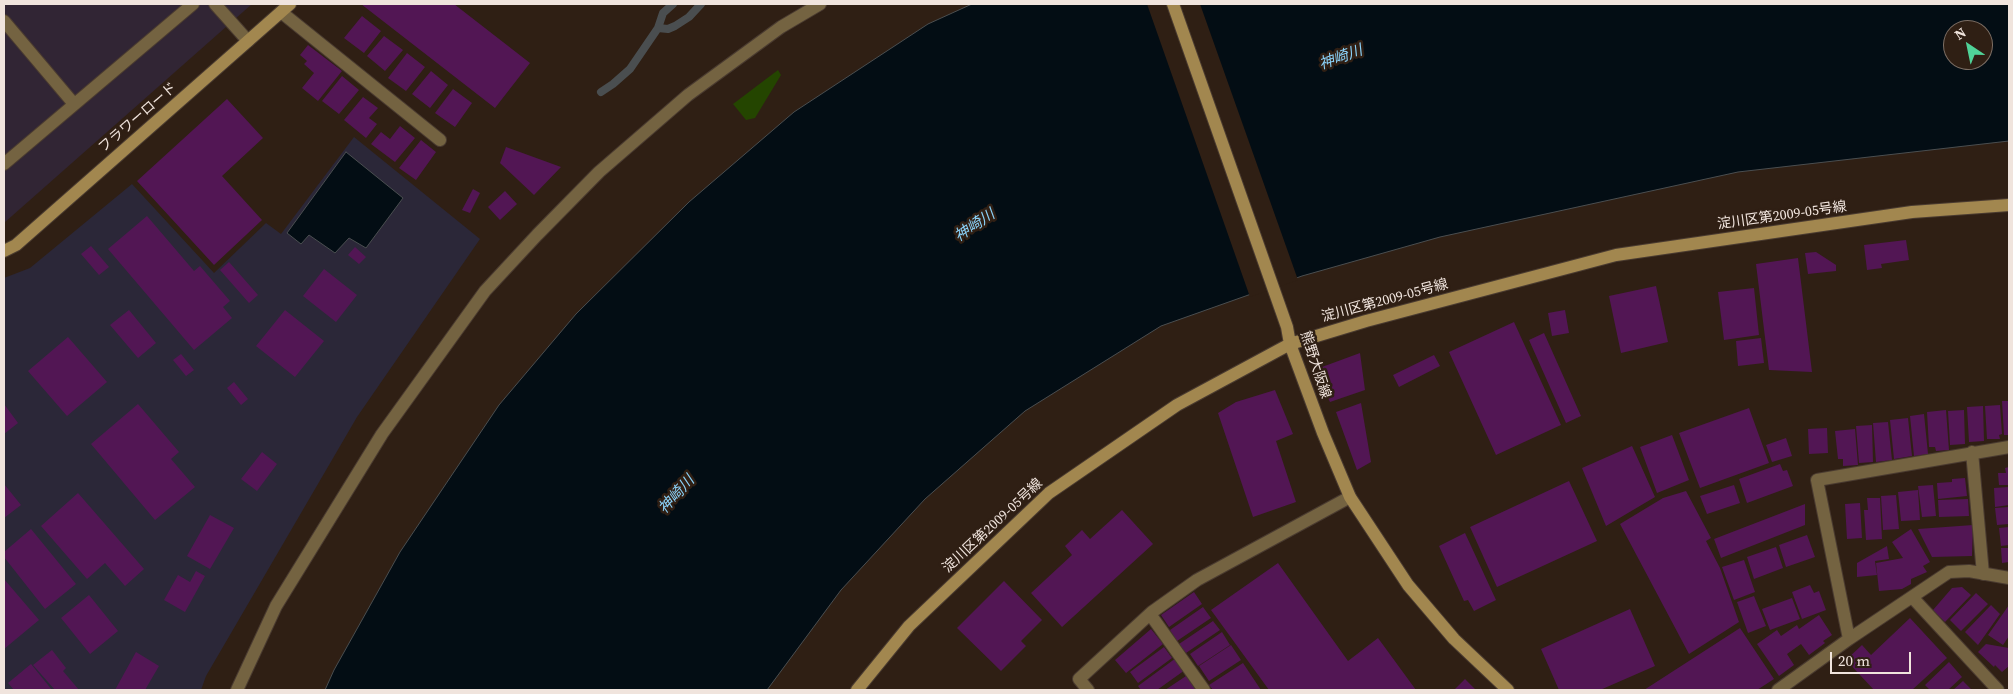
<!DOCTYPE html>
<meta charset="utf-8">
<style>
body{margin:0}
#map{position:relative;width:2013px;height:694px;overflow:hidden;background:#2f1f14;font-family:"Source Serif 4",serif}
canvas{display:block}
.frame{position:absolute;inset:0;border:5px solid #f0e4dd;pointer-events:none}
.north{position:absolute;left:1943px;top:20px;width:50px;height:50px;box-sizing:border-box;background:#2f1f14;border:1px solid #7c6e64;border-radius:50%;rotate:326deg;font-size:14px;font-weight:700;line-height:20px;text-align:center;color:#f0e4dd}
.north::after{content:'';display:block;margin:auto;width:18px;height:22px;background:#50d398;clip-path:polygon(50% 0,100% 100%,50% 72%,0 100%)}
.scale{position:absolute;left:1830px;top:652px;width:81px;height:22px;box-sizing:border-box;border:2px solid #f0e4dd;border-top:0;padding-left:6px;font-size:15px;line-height:18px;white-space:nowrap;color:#f0e4dd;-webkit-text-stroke:4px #2f1f14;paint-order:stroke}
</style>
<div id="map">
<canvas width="2013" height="694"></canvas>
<div class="frame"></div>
<div class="north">N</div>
<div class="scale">20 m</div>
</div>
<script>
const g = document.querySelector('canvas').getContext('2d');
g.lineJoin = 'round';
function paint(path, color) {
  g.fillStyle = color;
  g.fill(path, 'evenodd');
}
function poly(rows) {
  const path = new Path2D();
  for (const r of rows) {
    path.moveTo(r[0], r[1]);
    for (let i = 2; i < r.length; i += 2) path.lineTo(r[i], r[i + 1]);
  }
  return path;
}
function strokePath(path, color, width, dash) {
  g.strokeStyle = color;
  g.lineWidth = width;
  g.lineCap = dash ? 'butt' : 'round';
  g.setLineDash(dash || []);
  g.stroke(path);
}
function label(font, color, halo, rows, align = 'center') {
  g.font = font + ' "Source Serif 4","Noto Sans JP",serif';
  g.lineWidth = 5;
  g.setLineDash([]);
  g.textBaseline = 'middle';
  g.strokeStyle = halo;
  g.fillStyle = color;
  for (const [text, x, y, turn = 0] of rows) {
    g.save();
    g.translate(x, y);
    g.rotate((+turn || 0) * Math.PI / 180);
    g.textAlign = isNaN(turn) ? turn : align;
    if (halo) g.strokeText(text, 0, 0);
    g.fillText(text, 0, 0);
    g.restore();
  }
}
const commercial = poly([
 [4,4,252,4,4,223]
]);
const industrial = poly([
 [354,137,480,239,357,417,206,676,201,690,4,690,4,278,30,268,132,184,214,273,266,223,281,234]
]);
const green = poly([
 [778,70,781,75,755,118,746,120,733,104]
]);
const water = poly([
 [972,4,2009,4,2009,141,1738,172,1440,237,1302,276,1161,326,1025,411,925,499,841,590,767,690,325,690,334,670,400,552,499,405,576,314,689,202,794,112,928,24,972,4],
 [1953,30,1983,30,1983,60,1953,60,1953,30],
 [346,152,403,198,366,248,349,238,335,253,309,235,301,244,287,233,346,152]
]);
const pier = poly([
 [1147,4,1200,4,1298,280,1250,297]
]);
const stream = poly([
 [658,28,668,29,675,26,689,17,701,4],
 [601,92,613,84,630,69,658,28,663,13,673,4]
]);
const building = poly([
 [361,4,454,4,530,63,495,108],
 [362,16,381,31,364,53,344,38],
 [384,36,403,50,385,71,367,56],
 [308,45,342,71,318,101,302,88,314,73,304,64,307,61,300,55],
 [407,53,425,67,406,91,388,78],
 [431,71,448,85,430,108,412,94],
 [342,76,359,90,339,114,322,101],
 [453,89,472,103,455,127,435,113],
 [363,97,378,108,369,118,377,124,366,138,344,120],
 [227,99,263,138,222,176,262,220,214,265,137,181],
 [400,126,415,138,395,162,371,144,381,132,390,139],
 [421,140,436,152,416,180,399,168],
 [506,147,561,167,534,195,500,163],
 [473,189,480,193,470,213,462,210],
 [505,191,517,204,500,220,488,207],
 [147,216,194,271,200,266,230,301,223,307,232,318,194,350,108,249],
 [1906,240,1909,260,1881,264,1882,268,1867,270,1864,245],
 [91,246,109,267,99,275,81,254],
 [355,247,366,257,359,264,348,255],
 [1816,252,1836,265,1836,271,1808,274,1805,253],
 [1798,258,1812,372,1769,370,1756,264],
 [229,262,258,295,249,303,220,270],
 [324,269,357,295,336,322,303,296],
 [1656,286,1668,342,1621,353,1609,296],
 [1754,288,1759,335,1724,340,1718,292],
 [129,310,156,343,138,358,110,325],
 [285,310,324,341,295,377,256,346],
 [1565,310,1569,333,1552,336,1548,313],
 [1514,322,1561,425,1496,455,1449,352],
 [1544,333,1581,416,1566,423,1529,340],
 [68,337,107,382,67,416,28,371],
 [1761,338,1764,363,1738,366,1736,341],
 [1360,353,1365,390,1330,402,1318,377,1322,367],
 [181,354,194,370,186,376,173,360],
 [1434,355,1440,366,1399,387,1393,375],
 [234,382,248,399,241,405,227,388],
 [1275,390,1293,434,1276,441,1296,502,1253,517,1218,413,1236,402],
 [2002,401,2009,401,2009,435,2004,435],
 [1361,403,1371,462,1357,470,1336,412],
 [4,404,18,423,4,434],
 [138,404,179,452,171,459,195,487,155,520,91,444],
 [2000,405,2002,434,1999,435,2000,439,1987,439,1985,406],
 [1983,406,1984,441,1969,442,1967,407],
 [1749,408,1769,463,1700,488,1679,433],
 [1946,410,1949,450,1936,451,1935,447,1929,447,1927,412],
 [1964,410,1965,444,1950,445,1948,411],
 [1924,414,1928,454,1914,456,1910,416],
 [1908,418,1912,456,1894,459,1890,420],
 [1888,422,1892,460,1876,462,1873,423],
 [1872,425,1873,462,1859,463,1856,426],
 [1827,428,1828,453,1809,454,1808,429],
 [1855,429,1858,465,1843,466,1843,459,1838,459,1835,431],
 [1672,435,1689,480,1657,493,1640,447],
 [1786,438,1792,456,1772,462,1766,445],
 [1632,446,1655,497,1606,526,1582,468],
 [262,452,277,464,257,491,241,479],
 [1780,464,1783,471,1787,470,1793,486,1747,503,1739,479],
 [2009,467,2009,485,1999,485,1998,473,2006,473,2005,468],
 [1965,478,1967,496,1938,499,1937,483,1952,482,1952,479],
 [1569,481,1597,541,1497,587,1470,527],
 [4,484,21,505,4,518],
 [1734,485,1740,503,1707,514,1700,496],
 [1933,485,1936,516,1922,517,1918,486],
 [2009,487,2009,505,1995,507,1994,488],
 [1918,490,1920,520,1901,521,1898,492],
 [1686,491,1711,538,1706,541,1720,568,1739,622,1689,654,1620,524,1663,498],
 [78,493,144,569,125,586,105,563,87,579,41,526],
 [1896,495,1899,529,1883,530,1881,496],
 [1867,498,1880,498,1882,539,1866,540,1864,510,1868,510],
 [1968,499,1969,516,1939,517,1938,500],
 [1860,503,1862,538,1847,539,1845,504],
 [1805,504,1805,525,1721,558,1714,539],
 [2009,507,2009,524,1997,525,1995,508],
 [1122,510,1153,544,1062,627,1031,593,1072,555,1065,546,1082,530,1090,539],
 [210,515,234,528,210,569,187,556],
 [1973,525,1972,556,1932,557,1918,529],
 [2009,527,2009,545,2001,546,1999,528],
 [31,529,76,584,45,609,4,557,4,552],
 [1911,529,1930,562,1923,566,1927,572,1911,579,1911,584,1902,589,1879,591,1876,563,1903,558,1892,542],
 [1465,533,1496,600,1474,611,1468,600,1464,601,1439,546],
 [1807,535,1815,557,1786,567,1779,545],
 [1887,546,1889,559,1875,561,1877,575,1857,577,1857,563],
 [1776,547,1783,568,1754,579,1747,557],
 [2001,548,2009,548,2009,562,2002,563],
 [1744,560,1755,592,1734,600,1722,567],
 [1278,563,1348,661,1378,638,1416,690,1269,690,1211,610],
 [196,571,205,576,185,612,164,600,178,575,190,582],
 [4,579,39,620,4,649],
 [1004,581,1042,620,1021,641,1026,646,1001,671,957,628],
 [1810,585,1814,593,1819,591,1826,610,1802,619,1792,592],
 [1962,587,1971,595,1945,622,1933,610,1952,588],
 [1194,592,1202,604,1169,627,1161,615],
 [1976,593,1988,604,1961,631,1950,620],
 [89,595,118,631,90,654,61,618],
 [1754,596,1766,626,1748,633,1737,602],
 [1792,598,1800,619,1770,630,1762,609],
 [1991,605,2000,614,1978,645,1965,632],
 [2009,605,2009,636,2003,645,1988,635],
 [1203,607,1211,618,1177,641,1170,630],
 [1630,609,1655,666,1600,690,1559,690,1541,649],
 [1819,615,1832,635,1823,641,1825,643,1809,655,1801,644,1787,654,1794,665,1779,676,1757,644,1777,630,1781,636,1797,625,1799,629],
 [1910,618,1947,658,1912,690,1874,690,1846,660,1862,645,1871,655],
 [1213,621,1220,630,1186,653,1179,644],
 [1740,628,1774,679,1757,690,1644,690],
 [1151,629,1163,644,1126,673,1115,660],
 [1222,632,1230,645,1198,666,1190,654],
 [1986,644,2009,648,2009,666,2002,672,1995,665,1994,667,1978,652],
 [1231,645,1241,660,1209,681,1199,666],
 [1164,647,1172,658,1138,683,1130,672],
 [52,650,66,668,63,671,79,690,55,690,33,665],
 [136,652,159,666,145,690,115,690],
 [1176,658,1185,670,1157,690,1141,690,1138,686],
 [1949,662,1962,677,1948,690,1930,690,1925,685],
 [1243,663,1261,690,1213,690,1209,685],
 [31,664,52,690,14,690,8,683],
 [1186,676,1195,689,1165,690],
 [1465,679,1476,690,1454,690],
 [1963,681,1972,690,1953,690]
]);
const lane = poly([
 [215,4,248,41],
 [281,12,440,140],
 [4,21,74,104],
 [4,164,193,4]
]);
const street = poly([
 [1972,452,1983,574],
 [1912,597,1998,690],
 [1150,614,1204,690],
 [1849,639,1949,572,1969,571,2009,578],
 [237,690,276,606,382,434,485,291,537,235,599,172,688,95,781,27,820,4],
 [1088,690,1079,679,1152,612,1197,580,1350,497],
 [1778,690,1849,639,1817,480,2009,447]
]);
const secondary = poly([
 [1173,4,1287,327,1290,344,1323,433,1350,497,1408,585,1454,639,1508,690],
 [4,251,16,245,290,4],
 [857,690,909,626,1049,493,1177,405,1290,344,1366,321,1616,255,1912,212,2009,205]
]);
const streetNames = [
 ["フラワーロード",138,118,-41],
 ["淀川区第2009-05号線",1782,216,-8],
 ["淀川区第2009-05号線",1385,301,-15],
 ["熊野大阪線",1315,365,72],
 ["淀川区第2009-05号線",993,526,-43]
];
const waterNames = [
 ["神崎川",1341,58,-20],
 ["神崎川",975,226,-34],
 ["神崎川",677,495,-48]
];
paint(commercial, '#312534');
paint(industrial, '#2b2738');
paint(green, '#244500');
paint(water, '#030d14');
strokePath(water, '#4a4e50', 1);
paint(pier, '#2f1f14');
strokePath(stream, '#4a4e50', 8);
paint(building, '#521654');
strokePath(lane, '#4a3b30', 14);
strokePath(street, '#4a3b30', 14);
strokePath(secondary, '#4a3b30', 14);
strokePath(lane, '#746341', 12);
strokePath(street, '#746341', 12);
strokePath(secondary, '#a2874f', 12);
label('14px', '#f0e4dd', '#2f1f14', streetNames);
label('italic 15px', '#8bd2f9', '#2f1f14', waterNames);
</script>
